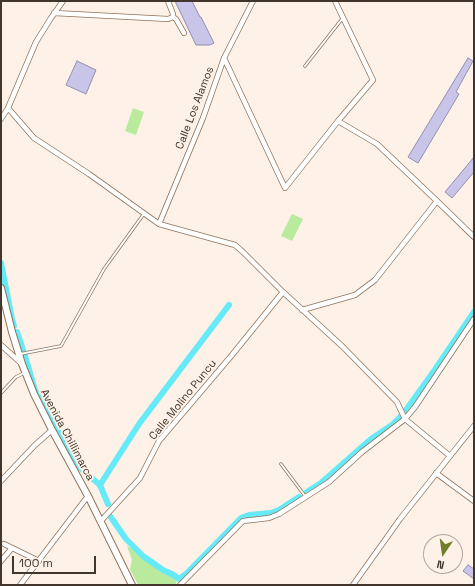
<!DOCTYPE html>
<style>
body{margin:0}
#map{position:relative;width:475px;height:586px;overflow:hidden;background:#fef1e7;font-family:"Space Grotesk",sans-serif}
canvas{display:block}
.frame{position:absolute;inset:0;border:2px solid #42352b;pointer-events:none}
.north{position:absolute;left:423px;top:534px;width:40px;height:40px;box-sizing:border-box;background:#fef1e7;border:1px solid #b3a69c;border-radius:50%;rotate:193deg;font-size:11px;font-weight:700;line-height:16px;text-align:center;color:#42352b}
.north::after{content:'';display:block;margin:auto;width:14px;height:18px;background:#707d2a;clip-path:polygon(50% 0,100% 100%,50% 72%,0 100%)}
.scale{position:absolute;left:12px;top:556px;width:84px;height:18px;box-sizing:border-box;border:2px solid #42352b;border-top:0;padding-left:5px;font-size:12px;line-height:14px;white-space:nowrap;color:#42352b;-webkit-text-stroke:3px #fef1e7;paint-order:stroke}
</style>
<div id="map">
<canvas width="475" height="586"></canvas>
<div class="frame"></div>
<div class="north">N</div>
<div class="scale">100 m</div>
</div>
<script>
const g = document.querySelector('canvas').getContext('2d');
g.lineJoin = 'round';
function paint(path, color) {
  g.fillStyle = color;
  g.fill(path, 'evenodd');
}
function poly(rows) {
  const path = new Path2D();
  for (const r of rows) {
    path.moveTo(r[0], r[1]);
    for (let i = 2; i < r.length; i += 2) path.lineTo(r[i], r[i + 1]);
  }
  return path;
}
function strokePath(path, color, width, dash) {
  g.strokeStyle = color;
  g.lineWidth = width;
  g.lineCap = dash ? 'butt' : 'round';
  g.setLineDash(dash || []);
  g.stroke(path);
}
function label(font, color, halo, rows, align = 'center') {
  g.font = font + ' "Space Grotesk",sans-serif';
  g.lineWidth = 4;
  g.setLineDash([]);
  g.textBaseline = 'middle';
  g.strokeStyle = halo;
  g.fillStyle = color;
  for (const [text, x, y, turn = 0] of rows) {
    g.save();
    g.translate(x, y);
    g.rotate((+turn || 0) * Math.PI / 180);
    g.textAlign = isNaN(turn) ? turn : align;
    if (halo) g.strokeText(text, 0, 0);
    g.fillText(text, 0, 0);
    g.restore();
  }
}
const green = poly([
 [133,108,144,112,136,135,125,131],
 [292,214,303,219,292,241,281,236],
 [127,546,133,549,143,558,161,572,172,576,177,582,174,585,138,585,130,569,132,560]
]);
const canal = poly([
 [1,263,12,319,14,326],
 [17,332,23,350],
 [25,356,35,390,45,409,79,467,100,485,108,504],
 [406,410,434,371,474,312],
 [100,485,139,424,229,305],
 [307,492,321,483,371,439,392,425,400,417],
 [110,516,126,539,143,556,163,570,172,574,179,579,186,574,241,518,249,515,271,513,279,510,299,497]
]);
const building = poly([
 [175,1,192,1,200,17,201,17,214,43,210,45,196,45,175,1],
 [468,58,473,61,456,92,459,94,418,163,408,157,468,58],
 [77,61,96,70,86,94,66,85,77,61],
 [474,157,474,172,452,198,445,192,474,157],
 [468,565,474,569,474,579,463,571,468,565]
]);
const lane = poly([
 [305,66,342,19],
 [20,354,61,346,104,269,143,215],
 [1,393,16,377,24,373],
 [281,464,305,496]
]);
const street = poly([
 [168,1,173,14,173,17],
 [54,13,168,19,173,17],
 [173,17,176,19,184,33],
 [224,58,285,188,338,121,373,80,335,1],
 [8,108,34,138,89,174,159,224,235,245,243,252,283,292,342,346,397,402,405,419,450,456],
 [1,119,8,108,36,42,51,18,63,1],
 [338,121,377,144,437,201,474,237],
 [159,224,203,118,224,58,253,1],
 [302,310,355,295,375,280,437,201],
 [1,345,22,364],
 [436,473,474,501],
 [1,481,35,445,52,430],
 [100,522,140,478,159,441,232,355,283,292],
 [4,544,39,561],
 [1,561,12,548],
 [20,585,88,496],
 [180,585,243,521,269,518,279,514,329,482,362,452,405,419,415,407,474,319],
 [353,585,400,519,474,426]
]);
const secondary = poly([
 [1,288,12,332,22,364,34,394,52,430,88,496,132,585]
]);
const streetNames = [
 ["Calle Los Alamos",195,108,-69],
 ["Calle Molino Puncu",183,400,-51],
 ["Avenida Chillimarca",67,435,62]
];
paint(green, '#baea9d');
strokePath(canal, '#66eaf8', 6);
paint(building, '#c8c5e9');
strokePath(building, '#928fb1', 1);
strokePath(lane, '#8f735b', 3.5);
strokePath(street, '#8f735b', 6);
strokePath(secondary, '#8f735b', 8);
strokePath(lane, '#fff', 2);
strokePath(street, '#fff', 4.5);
strokePath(secondary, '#fff', 6);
label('11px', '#42352b', '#fef1e7', streetNames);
</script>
